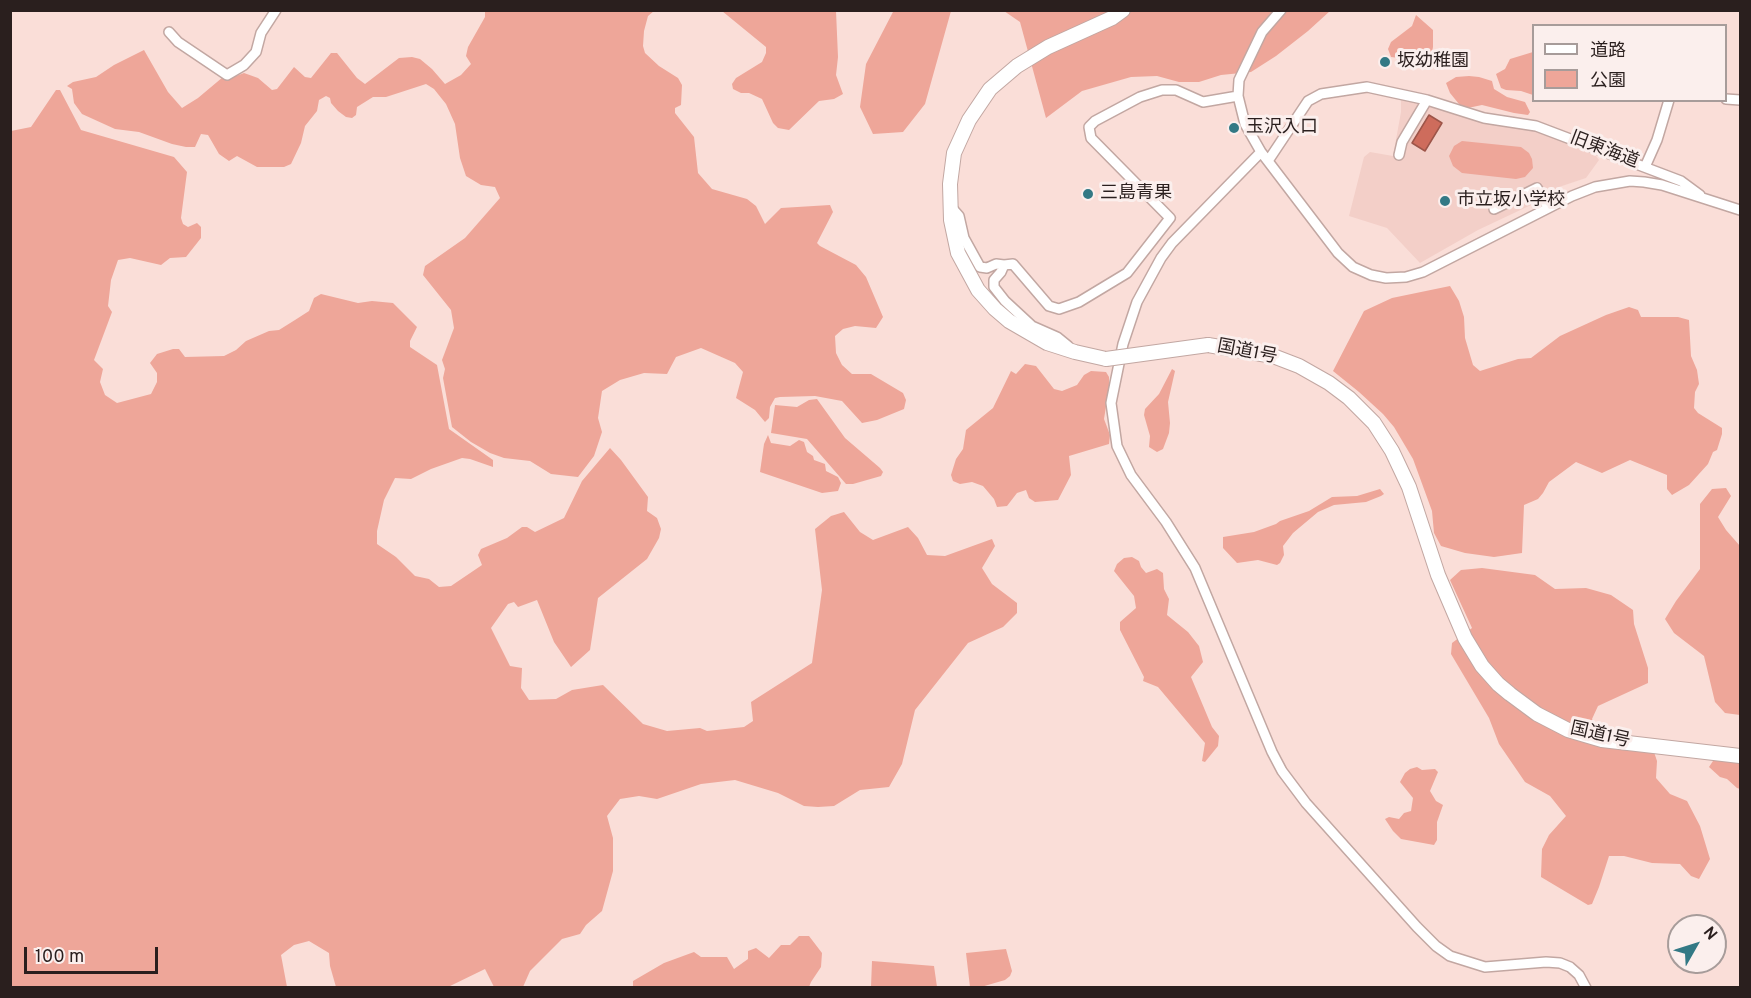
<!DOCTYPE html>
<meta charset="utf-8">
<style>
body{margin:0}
#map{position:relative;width:1751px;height:998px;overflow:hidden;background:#faded8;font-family:Overpass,"Noto Sans JP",sans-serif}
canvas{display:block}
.frame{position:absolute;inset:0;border:12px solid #2a1f1e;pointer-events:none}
.legend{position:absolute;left:1532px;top:24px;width:195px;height:78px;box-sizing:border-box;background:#fbefed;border:2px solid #a79c9a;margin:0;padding:8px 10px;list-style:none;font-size:18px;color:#2a1f1e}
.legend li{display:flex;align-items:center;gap:12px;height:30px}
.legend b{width:30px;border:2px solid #a79c9a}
.north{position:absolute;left:1667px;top:914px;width:60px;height:60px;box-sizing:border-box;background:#fbefed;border:2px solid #a79c9a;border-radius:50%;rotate:51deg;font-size:16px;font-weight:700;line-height:24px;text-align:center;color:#2a1f1e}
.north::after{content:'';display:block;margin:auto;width:21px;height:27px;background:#337985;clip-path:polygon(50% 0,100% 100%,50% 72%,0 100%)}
.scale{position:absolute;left:24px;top:947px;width:134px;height:27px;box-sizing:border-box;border:3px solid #2a1f1e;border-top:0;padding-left:8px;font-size:18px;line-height:21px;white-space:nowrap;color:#2a1f1e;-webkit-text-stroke:4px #fbefed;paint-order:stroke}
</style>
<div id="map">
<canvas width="1751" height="998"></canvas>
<div class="frame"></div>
<ul class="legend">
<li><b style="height:8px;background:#fff"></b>道路</li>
<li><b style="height:16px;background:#eea699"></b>公園</li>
</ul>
<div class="north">N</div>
<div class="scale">100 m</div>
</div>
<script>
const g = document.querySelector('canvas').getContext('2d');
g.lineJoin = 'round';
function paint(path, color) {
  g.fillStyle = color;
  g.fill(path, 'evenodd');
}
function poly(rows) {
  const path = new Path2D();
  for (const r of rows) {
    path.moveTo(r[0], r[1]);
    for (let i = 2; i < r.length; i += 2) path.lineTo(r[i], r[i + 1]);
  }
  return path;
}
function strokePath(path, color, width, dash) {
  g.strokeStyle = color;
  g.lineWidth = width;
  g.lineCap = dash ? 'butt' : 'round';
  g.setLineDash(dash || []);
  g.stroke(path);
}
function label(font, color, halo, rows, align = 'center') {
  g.font = font + ' Overpass,"Noto Sans JP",sans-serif';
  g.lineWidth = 6;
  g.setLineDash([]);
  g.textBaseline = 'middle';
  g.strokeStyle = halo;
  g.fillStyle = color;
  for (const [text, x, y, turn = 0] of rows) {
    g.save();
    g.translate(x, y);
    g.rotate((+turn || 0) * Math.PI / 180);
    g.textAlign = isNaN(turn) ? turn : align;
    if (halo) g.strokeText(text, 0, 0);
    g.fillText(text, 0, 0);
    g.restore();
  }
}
const built = poly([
 [1401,97,1525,125,1590,148,1599,160,1586,178,1559,187,1531,205,1478,230,1420,263,1387,228,1349,216,1364,157,1370,152,1393,156,1401,112]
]);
const green = poly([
 [894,10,951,11,925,104,903,132,873,134,860,107,866,64],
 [485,11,654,11,648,16,644,31,643,46,645,53,659,66,678,78,682,85,681,105,675,108,675,113,694,137,698,173,712,189,747,199,756,206,765,224,781,208,830,205,833,212,817,243,820,246,856,265,866,277,883,317,876,328,855,326,843,329,835,336,836,353,842,365,852,374,871,374,903,393,906,400,904,409,877,420,862,423,842,401,815,396,780,397,775,398,770,407,769,418,765,422,755,410,736,398,743,372,735,363,701,348,676,357,667,374,644,373,620,380,602,391,598,418,602,432,594,456,578,477,551,474,530,461,504,458,490,453,471,442,452,427,443,378,445,369,442,360,454,328,451,310,423,275,425,266,465,238,500,198,495,187,481,185,466,176,460,158,455,124,446,104,434,89,426,84,386,97,373,97,357,107,356,115,352,118,346,117,338,111,331,103,330,98,326,96,319,100,317,111,305,126,301,143,291,164,284,167,257,167,237,156,229,161,219,154,208,135,201,134,195,147,186,147,172,144,139,132,115,129,82,114,74,103,72,89,67,86,73,82,96,77,114,65,144,50,168,92,182,108,198,98,223,77,236,76,244,73,258,78,272,90,277,89,294,67,305,77,311,78,331,53,337,53,357,78,365,84,399,58,412,57,420,59,432,69,445,84,461,75,471,64,466,56,468,47,485,17],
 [722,11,836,11,838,57,836,75,843,94,834,99,819,101,789,130,778,128,773,123,762,99,749,93,741,93,733,89,732,84,736,78,762,62,766,53,766,47],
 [1004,11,1330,11,1308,31,1276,56,1251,72,1221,75,1199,82,1179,82,1157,76,1131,77,1082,91,1046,118,1020,22],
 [1416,15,1433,30,1433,47,1431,57,1424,58,1417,54,1399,58,1391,57,1388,49,1391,42,1412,26],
 [1533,52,1533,95,1521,91,1506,90,1501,88,1496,74,1505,69,1510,59],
 [1469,76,1479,77,1492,81,1494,89,1507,97,1525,102,1530,112,1528,115,1514,113,1482,105,1463,109,1450,93,1446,83,1456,77],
 [56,90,60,90,81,130,174,157,187,172,181,218,183,224,188,227,197,223,201,227,201,238,186,257,170,258,161,265,130,258,118,260,111,280,108,306,112,312,94,360,103,369,100,382,105,395,117,403,151,394,157,382,157,373,150,363,157,354,173,349,179,349,185,357,224,356,236,350,246,341,269,331,279,330,295,320,309,311,314,298,321,294,358,303,372,301,393,303,417,327,410,341,410,347,437,365,449,429,493,460,493,467,470,459,462,458,431,469,411,479,395,478,384,500,377,531,377,544,396,557,415,576,429,579,439,587,451,586,482,565,478,555,481,549,507,538,522,527,527,527,535,532,564,518,582,481,610,448,621,460,648,497,647,511,657,518,661,529,659,538,647,559,598,598,590,650,571,667,554,642,537,600,518,607,514,602,508,604,491,628,510,666,522,668,521,688,529,700,556,699,572,690,603,685,643,724,667,731,700,728,707,731,744,727,753,721,751,702,812,663,822,590,815,529,831,516,844,512,860,532,873,540,908,527,918,538,927,555,945,556,992,539,995,546,982,568,992,584,1017,603,1017,613,1003,627,968,643,915,710,902,764,889,787,860,790,834,806,818,807,804,806,778,793,735,780,701,784,657,799,639,796,620,799,607,816,613,838,613,871,602,911,586,925,580,934,562,939,530,971,523,987,494,987,485,969,448,987,336,987,330,966,329,953,309,941,294,945,281,955,287,987,11,987,11,131,31,127],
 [1462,141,1521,147,1529,153,1532,159,1533,168,1525,177,1516,179,1462,173,1453,166,1449,156,1454,146],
 [1450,286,1459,301,1464,317,1465,338,1473,365,1480,371,1518,359,1531,358,1560,336,1606,315,1629,307,1638,310,1641,317,1678,317,1689,320,1691,356,1697,370,1699,384,1695,392,1694,408,1698,413,1722,428,1722,434,1717,450,1713,452,1708,464,1689,485,1672,495,1667,489,1667,475,1630,460,1602,473,1576,462,1549,482,1543,493,1538,499,1524,505,1522,553,1494,557,1465,553,1441,546,1434,533,1432,511,1413,459,1394,427,1383,414,1359,392,1333,371,1364,311,1392,298],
 [1025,364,1036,366,1054,389,1062,391,1077,385,1084,375,1091,371,1106,372,1109,377,1109,388,1104,419,1110,435,1109,444,1069,456,1071,475,1058,500,1035,502,1029,498,1026,490,1017,493,1007,506,997,507,994,499,983,486,972,482,960,484,953,481,951,475,956,459,963,449,966,430,993,408,1011,371,1016,374],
 [1172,369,1175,371,1168,402,1170,423,1169,433,1163,449,1157,452,1149,447,1150,436,1144,415,1145,409,1159,394],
 [817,399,845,438,880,468,883,472,881,476,853,484,846,484,807,439,771,433,775,405,797,407,809,400],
 [768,435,771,443,790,446,799,440,804,442,807,452,813,456,814,460,825,464,826,471,838,477,841,483,838,491,822,493,760,472,764,444],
 [1726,488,1731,496,1718,517,1726,530,1740,546,1740,715,1725,713,1715,702,1704,656,1674,633,1665,619,1676,601,1700,569,1700,504,1712,489],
 [1380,489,1384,494,1381,496,1366,502,1334,505,1318,512,1293,533,1283,546,1284,555,1280,563,1277,565,1258,560,1237,563,1223,548,1223,537,1254,532,1276,524,1280,521,1309,511,1332,497,1357,496],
 [1132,557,1139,561,1141,567,1146,573,1157,569,1163,573,1164,589,1169,599,1167,615,1188,632,1199,646,1203,662,1191,677,1212,727,1219,736,1218,746,1205,762,1202,761,1205,743,1158,687,1143,681,1144,677,1120,630,1120,622,1136,608,1134,596,1114,571,1117,564,1124,558],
 [1482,568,1535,575,1555,589,1586,588,1611,595,1633,610,1634,624,1648,668,1648,683,1598,706,1592,719,1603,733,1654,752,1657,761,1656,778,1670,794,1687,801,1700,826,1710,859,1699,879,1691,876,1680,864,1652,863,1624,856,1609,856,1599,887,1592,904,1588,905,1541,877,1542,849,1549,835,1566,816,1550,796,1525,782,1499,744,1489,718,1451,654,1452,643,1472,628,1450,580,1461,570],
 [1720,758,1740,762,1740,789,1737,788,1727,779,1720,777,1709,767,1713,761],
 [1417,767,1422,770,1435,769,1438,772,1430,791,1436,801,1443,805,1437,822,1437,840,1434,845,1401,839,1393,831,1385,819,1389,817,1399,819,1404,813,1411,811,1413,798,1400,782,1405,773,1410,769],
 [799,936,809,936,822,953,821,967,811,982,809,987,633,987,633,981,664,963,694,952,701,957,727,957,734,969,748,959,748,951,756,948,769,958,781,945,790,945],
 [1006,949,1012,971,1010,976,1005,980,981,987,970,987,966,953],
 [872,961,934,966,937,987,871,987]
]);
const water = poly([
 [1429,115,1442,123,1425,151,1412,143,1429,115]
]);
const minor = poly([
 [1281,10,1262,32,1239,80,1238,96,1245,124,1261,152,1338,253,1353,267,1371,275,1386,278,1406,277,1423,272,1572,196,1595,187,1630,181,1644,182,1662,185,1740,210],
 [169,32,178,42,227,75,244,65,256,52,261,33,276,10],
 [1726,99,1740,100],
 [1261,152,1172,243,1161,258,1137,302,1123,344,1111,403,1117,446,1131,475,1166,522,1195,568,1272,752,1282,771,1306,803,1417,927,1436,946,1450,956,1485,967,1546,962,1560,963,1570,967,1579,975,1586,988],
 [1399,155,1402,142,1427,100],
 [1268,161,1308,101,1321,94,1367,87,1427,100,1484,118,1536,126,1681,181,1700,195],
 [1645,167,1657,140,1669,100],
 [951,207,959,216,964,238,980,267,987,268,996,264,1004,265,1013,264,1049,306,1059,309,1079,302,1127,273,1170,218,1091,138,1089,127,1095,121,1140,97,1162,90,1176,90,1203,102,1238,96],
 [1494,209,1537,188,1548,207],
 [1004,265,1001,272,994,280,994,287,1005,301,1032,326,1057,337,1068,346]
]);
const highway = poly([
 [1208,345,1273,356,1299,366,1329,383,1349,398,1374,423,1392,451,1409,487,1438,575,1465,638,1482,666,1498,684,1510,694,1537,714,1568,730,1602,740,1740,756],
 [1106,359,1075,352,1047,343,1009,321,995,309,978,290,958,253,951,220,950,184,954,153,969,120,990,89,1017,66,1048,47,1112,18,1123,10]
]);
const highwayBridge = poly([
 [1106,359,1208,345]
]);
const markers = [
 [1385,62,6,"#337985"],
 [1234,128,6,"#337985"],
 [1088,194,6,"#337985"],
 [1445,201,6,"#337985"]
];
const poiNames = [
 ["坂幼稚園",1397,62],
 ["玉沢入口",1246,128],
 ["三島青果",1100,194],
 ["市立坂小学校",1457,201]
];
const streetNames = [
 ["旧東海道",1604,151,21],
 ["国道1号",1247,353,11],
 ["国道1号",1600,736,13]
];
paint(built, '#f3cfc8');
paint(green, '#eea699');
paint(water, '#ce6c5c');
strokePath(water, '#9d5549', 1.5);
strokePath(minor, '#c2a7a2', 12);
strokePath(highway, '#c2a7a2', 16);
strokePath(minor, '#fff', 9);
strokePath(highway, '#fff', 14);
strokePath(highwayBridge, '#c2a7a2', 16, []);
strokePath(highwayBridge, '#fff', 14);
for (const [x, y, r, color] of markers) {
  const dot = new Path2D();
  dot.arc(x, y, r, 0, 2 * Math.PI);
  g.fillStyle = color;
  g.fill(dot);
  strokePath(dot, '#fbefed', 2);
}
label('18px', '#2a1f1e', '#fbefed', poiNames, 'left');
label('18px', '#2a1f1e', '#fbefed', streetNames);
</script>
